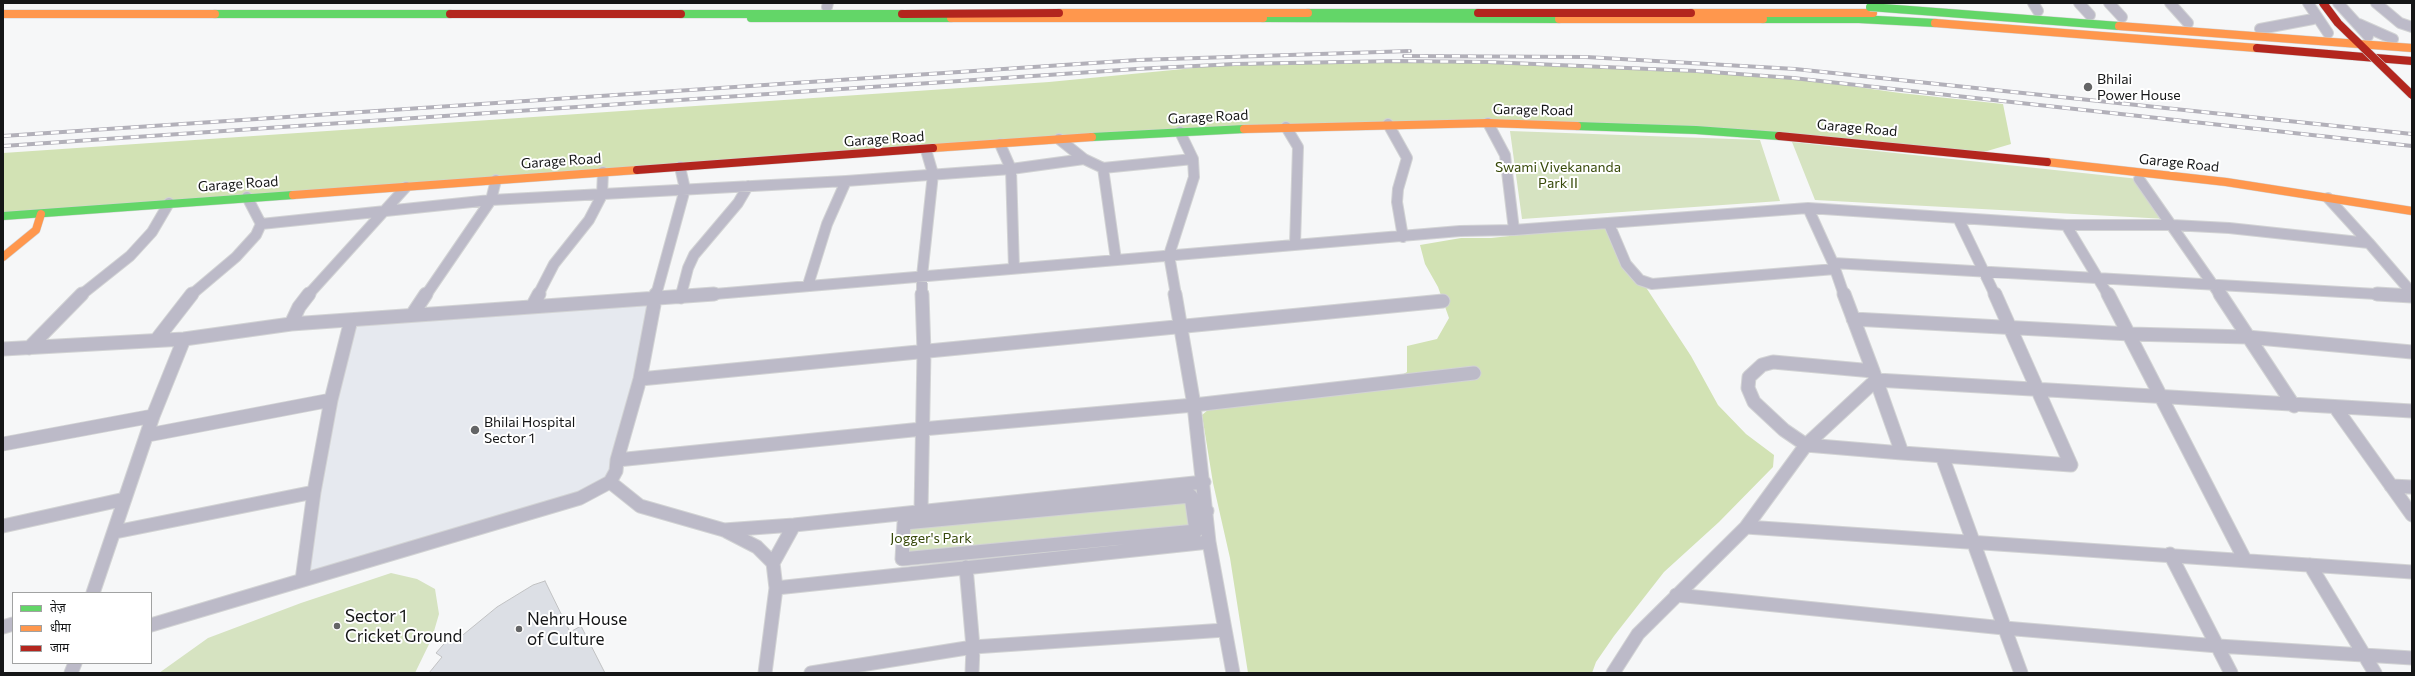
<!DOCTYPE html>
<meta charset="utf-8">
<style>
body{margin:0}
#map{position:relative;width:2415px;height:676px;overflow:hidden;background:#f6f7f8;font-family:Commissioner,"Noto Sans Devanagari",sans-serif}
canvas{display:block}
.frame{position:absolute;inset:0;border:4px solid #151617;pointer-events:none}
.legend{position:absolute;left:12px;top:592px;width:140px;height:72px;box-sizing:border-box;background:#fff;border:1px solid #a1a2a2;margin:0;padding:5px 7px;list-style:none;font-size:12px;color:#151617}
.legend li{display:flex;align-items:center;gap:8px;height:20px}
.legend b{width:20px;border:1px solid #a1a2a2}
</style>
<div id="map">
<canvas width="2415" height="676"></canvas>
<div class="frame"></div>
<ul class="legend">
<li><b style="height:5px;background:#63d668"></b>तेज़</li>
<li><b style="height:5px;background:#ff974d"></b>धीमा</li>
<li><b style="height:5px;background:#b3261e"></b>जाम</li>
</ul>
</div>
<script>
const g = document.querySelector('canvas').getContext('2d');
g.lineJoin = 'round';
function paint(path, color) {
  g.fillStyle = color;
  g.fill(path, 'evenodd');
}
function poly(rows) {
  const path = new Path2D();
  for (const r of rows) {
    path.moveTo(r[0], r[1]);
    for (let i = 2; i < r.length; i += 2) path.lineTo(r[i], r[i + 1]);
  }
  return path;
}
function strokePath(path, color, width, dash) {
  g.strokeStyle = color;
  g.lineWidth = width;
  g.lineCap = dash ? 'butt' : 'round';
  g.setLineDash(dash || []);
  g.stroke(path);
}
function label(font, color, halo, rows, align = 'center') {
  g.font = font + ' Commissioner,sans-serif';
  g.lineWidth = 4;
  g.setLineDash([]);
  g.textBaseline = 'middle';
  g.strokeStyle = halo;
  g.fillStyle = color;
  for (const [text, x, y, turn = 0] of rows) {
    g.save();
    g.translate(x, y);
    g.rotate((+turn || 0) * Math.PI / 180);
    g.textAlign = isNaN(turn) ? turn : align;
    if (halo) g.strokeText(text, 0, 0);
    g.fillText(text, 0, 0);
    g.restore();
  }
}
const built = poly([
 [655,299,610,482,302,580,351,320]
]);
const green = poly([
 [1510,131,1760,140,1780,201,1522,219],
 [1792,142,2139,179,2167,219,1815,200],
 [1195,488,1202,533,899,566,901,517],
 [391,573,417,579,435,589,439,614,432,638,415,673,159,673,208,638,301,603]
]);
const forest = poly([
 [1323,62,1488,62,1697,71,1793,78,1900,93,2003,104,2011,144,1977,154,1570,124,1286,127,3,216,3,153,1049,82,1235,64],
 [1602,226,1606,229,1630,263,1691,356,1718,405,1746,434,1774,455,1773,467,1719,522,1664,572,1614,636,1596,662,1592,673,1248,673,1230,558,1213,483,1202,415,1216,403,1379,388,1407,372,1407,346,1437,339,1449,318,1438,287,1425,264,1420,245,1461,238,1491,238]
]);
const building = poly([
 [545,581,570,632,581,626,605,673,429,673,442,657,436,653,450,637,458,639,497,607,533,585,545,581]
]);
const streetFar1 = poly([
 [2033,3,2038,11],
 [2079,3,2090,15],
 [2109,3,2122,17],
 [2170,3,2188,23],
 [2308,3,2328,33],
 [2338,3,2368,36],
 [2376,3,2400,23,2412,27],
 [827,7,828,3],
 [2359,24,2393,39],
 [2260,29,2313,19,2316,15],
 [1488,123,1505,155,1514,230],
 [1388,124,1407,158,1398,189,1397,202,1403,237],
 [1286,127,1298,147,1295,244],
 [1059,139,1084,159,1103,168,1116,260],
 [1000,144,1011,169,1014,268],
 [1103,168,1193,159],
 [2139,179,2220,295],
 [1808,208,1833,263,1844,295],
 [1958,218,1995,295],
 [261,224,491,200,846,181,1011,169,1084,159],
 [1609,224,1626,264,1640,280,1652,284,1835,269],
 [2066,225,2108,295],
 [2369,243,2412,293],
 [1833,263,2394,295],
 [808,285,827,224,846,181],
 [81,295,130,256,152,232,169,203],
 [191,295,236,257,256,235,261,224,247,197],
 [308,295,406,187],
 [426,295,491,200,496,180],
 [538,295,554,264,589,220,602,195,603,172],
 [656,295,685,189,680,167],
 [681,295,688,268,694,255,738,203,748,186],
 [703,295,1460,231,1514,230,1808,208,2066,225,2172,225,2229,228,2369,243,2328,198],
 [922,295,922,276,933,174,926,150],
 [1176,295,1169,255,1194,177,1193,159,1180,132]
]);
const street = poly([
 [1175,294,1194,405,1209,542,1233,673],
 [1844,294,1873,371],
 [2108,294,2245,560],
 [2220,294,2294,406],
 [2377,294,2412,296],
 [681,297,682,294],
 [532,307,539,294],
 [412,315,426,294],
 [1853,319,2130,334,2247,337,2412,352],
 [291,324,299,307,309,294],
 [157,339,192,294],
 [29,348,82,294],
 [3,349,184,339,291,324,714,294],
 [1773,362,1873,371,1902,453,1806,445,1784,430,1754,402,1748,388,1749,377,1762,365,1773,362],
 [640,379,1443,301],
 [2335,407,2412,515],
 [148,435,331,400],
 [3,444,153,416],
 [1902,453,2071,465,1995,294],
 [1942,456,2021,673],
 [617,460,922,429,1194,405,1474,373],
 [610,482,640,506,724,530,757,547,773,563,776,588,765,673],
 [2391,486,2412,487],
 [1191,496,1196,531,902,559,904,523,1191,496],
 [921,511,924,352,922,294],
 [1194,512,1207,511],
 [3,526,125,499],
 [1746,527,2412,572],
 [724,530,794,525,1204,482],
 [115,532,314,492],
 [2170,554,2231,673],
 [773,563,794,525],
 [2310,565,2375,673],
 [966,567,973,647,972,673],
 [302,580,314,492,331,400,351,320],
 [776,588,1209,542],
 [93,593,153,416,184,339],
 [1676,595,2004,628,2218,646,2412,658],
 [151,625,580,498,610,482,616,471,617,460,640,379,656,294],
 [3,627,13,624],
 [71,673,75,663],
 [811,673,973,647,1225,630],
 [1613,673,1638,634,1746,527,1806,445,1876,380,2412,411]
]);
const fast = poly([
 [1308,13,1478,13],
 [215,14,450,14],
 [681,14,902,14],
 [751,18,951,18],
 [1263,18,1559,19],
 [1763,19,1859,19,1935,23],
 [1577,126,1696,130,1779,136],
 [1092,137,1244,129],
 [3,216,293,195]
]);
const slow = poly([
 [1059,13,1308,13],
 [1691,13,1873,13],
 [3,14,215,14],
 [951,18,1263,18],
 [1559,19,1763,19],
 [1935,23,2257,48],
 [1244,129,1488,123,1577,126],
 [933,148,1092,137],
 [2047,162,2226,182,2412,211],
 [293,195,637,170],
 [3,257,36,230,41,214]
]);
const jam = poly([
 [1478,13,1691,13],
 [450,14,681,14],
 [902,14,1059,13],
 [2257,48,2412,61],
 [1779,136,2047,162],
 [637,170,933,148]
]);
const rail = poly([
 [1404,56,1586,57,1795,69,2412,134],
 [3,136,1138,60,1410,51],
 [3,146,1136,69,1235,64,1397,61,1488,62,1697,71,1793,78,2412,146]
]);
const fastBridge = poly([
 [1870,7,2119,26]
]);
const slowBridge = poly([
 [2119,26,2412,48]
]);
const jamBridge = poly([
 [2323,3,2338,23,2412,95]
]);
const markers = [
 [2088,87,5,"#646566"],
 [475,430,5,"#646566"],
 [337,626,4,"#646566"],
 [519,629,4,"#646566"]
];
const poiNames = [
 ["Bhilai",2097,79],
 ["Power House",2097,95],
 ["Bhilai Hospital",484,422],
 ["Sector 1",484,438]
];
const streetNames = [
 ["Garage Road",1533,110,1],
 ["Garage Road",1208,117,-3],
 ["Garage Road",1857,128,5],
 ["Garage Road",884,139,-4],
 ["Garage Road",561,161,-4],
 ["Garage Road",2179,163,6],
 ["Garage Road",238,184,-4]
];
const parkNames = [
 ["Swami Vivekananda",1558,167],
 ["Park II",1558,183],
 ["Jogger's Park",931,538]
];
const nearPoinames = [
 ["Sector 1",345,616],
 ["Cricket Ground",345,636],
 ["Nehru House",527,619],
 ["of Culture",527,639]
];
paint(built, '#e6e9ef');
paint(green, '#d6e3c1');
paint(forest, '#d2e2b4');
paint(building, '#dcdfe5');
strokePath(building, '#c1c2c3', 1);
strokePath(streetFar1, '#d2d3d4', 12);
strokePath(street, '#d2d3d4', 15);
strokePath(fast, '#d2d3d4', 9);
strokePath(slow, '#d2d3d4', 9);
strokePath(jam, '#d2d3d4', 9);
strokePath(streetFar1, '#bcbac8', 10);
strokePath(street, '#bcbac8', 13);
strokePath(fast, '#63d668', 8);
strokePath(slow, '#ff974d', 8);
strokePath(jam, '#b3261e', 8);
strokePath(rail, '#b2b0b9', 4);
strokePath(rail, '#fff', 2.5, [8]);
strokePath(fastBridge, '#d2d3d4', 9, []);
strokePath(slowBridge, '#d2d3d4', 9, []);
strokePath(jamBridge, '#d2d3d4', 9, []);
strokePath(fastBridge, '#63d668', 8);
strokePath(slowBridge, '#ff974d', 8);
strokePath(jamBridge, '#b3261e', 8);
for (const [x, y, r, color] of markers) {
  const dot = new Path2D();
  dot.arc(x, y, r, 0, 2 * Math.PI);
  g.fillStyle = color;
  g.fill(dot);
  strokePath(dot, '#fff', 1.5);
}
label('14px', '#151617', '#fff', poiNames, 'left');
label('14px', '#151617', '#fff', streetNames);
label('14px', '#374909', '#fff', parkNames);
label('17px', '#151617', '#fff', nearPoinames, 'left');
</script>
